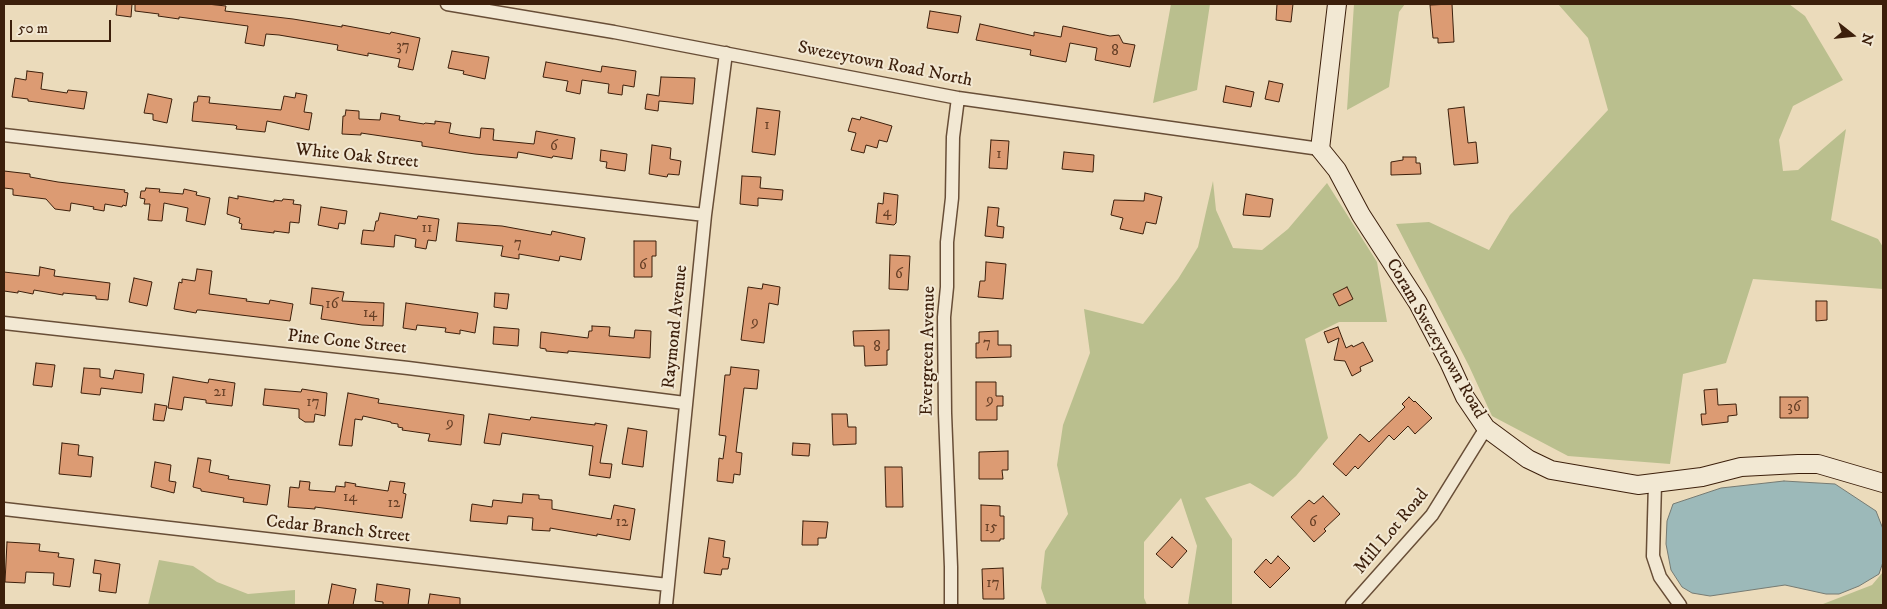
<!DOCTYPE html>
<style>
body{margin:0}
#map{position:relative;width:1887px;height:609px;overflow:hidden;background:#ebdbbb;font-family:"IM FELL DW Pica",serif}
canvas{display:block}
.frame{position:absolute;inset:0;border:5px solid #3c1f0b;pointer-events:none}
.north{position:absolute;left:1827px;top:10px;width:50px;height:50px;-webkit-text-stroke:4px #f2e8d3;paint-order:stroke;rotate:106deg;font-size:14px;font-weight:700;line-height:20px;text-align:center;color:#3c1f0b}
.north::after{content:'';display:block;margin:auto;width:18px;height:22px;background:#3c1f0b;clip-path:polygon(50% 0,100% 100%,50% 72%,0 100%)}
.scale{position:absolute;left:10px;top:20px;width:101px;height:22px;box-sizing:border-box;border:2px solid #3c1f0b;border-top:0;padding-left:6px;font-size:15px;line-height:18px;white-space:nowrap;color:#3c1f0b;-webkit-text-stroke:4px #f2e8d3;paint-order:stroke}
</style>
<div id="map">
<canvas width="1887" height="609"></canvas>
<div class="frame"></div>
<div class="north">N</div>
<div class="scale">50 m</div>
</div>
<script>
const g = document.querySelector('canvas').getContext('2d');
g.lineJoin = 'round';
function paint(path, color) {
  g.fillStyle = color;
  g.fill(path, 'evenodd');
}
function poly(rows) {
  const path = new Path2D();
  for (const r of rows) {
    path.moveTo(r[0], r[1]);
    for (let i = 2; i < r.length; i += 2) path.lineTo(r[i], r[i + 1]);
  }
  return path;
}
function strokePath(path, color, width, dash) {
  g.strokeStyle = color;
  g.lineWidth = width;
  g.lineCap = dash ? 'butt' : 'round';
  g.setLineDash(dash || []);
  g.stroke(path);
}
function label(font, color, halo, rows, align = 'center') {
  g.font = font + ' "IM FELL DW Pica",serif';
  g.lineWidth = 4;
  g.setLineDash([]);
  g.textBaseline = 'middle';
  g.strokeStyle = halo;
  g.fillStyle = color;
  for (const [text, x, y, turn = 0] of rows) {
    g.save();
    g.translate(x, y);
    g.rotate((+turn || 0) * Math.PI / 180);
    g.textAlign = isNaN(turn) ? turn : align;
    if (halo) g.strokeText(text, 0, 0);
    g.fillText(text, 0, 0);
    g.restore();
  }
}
const green = poly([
 [1171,4,1210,4,1197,90,1153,103],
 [1354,4,1405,4,1399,12,1389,87,1347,110],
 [1558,4,1789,4,1805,16,1843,80,1793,106,1779,140,1783,171,1798,170,1846,129,1831,220,1878,239,1883,247,1883,289,1753,279,1726,363,1683,374,1670,464,1568,456,1492,416,1469,366,1396,224,1429,222,1489,250,1510,215,1608,110,1588,38],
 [1213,181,1216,210,1233,248,1262,250,1288,229,1327,183,1377,262,1387,322,1339,322,1305,339,1328,438,1296,476,1273,497,1250,483,1205,498,1232,539,1232,605,1191,605,1188,604,1197,546,1181,498,1144,542,1144,598,1147,605,1047,605,1041,588,1045,551,1068,514,1057,465,1063,425,1090,353,1084,309,1143,324,1178,279,1198,247],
 [159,560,193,566,217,582,248,594,295,590,295,605,148,605],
 [1883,572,1883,605,1824,605,1823,604,1872,585]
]);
const water = poly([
 [1784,481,1835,484,1876,511,1883,529,1883,562,1879,574,1859,586,1839,594,1826,594,1785,585,1710,596,1692,593,1682,587,1671,570,1666,544,1667,521,1673,504,1721,488,1784,481]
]);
const building = poly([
 [117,4,132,4,131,17,116,15,117,4],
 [135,4,207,4,226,6,225,11,293,19,342,27,342,25,390,34,391,32,420,38,413,70,398,67,400,59,368,53,368,56,337,50,338,45,279,35,266,34,264,46,245,43,248,26,179,17,179,19,158,16,159,14,135,11,135,4],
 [1277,4,1293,4,1291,22,1276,20,1277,4],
 [1452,4,1454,42,1438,43,1438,38,1433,38,1430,5,1452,4],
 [930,11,961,16,958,33,927,28,930,11],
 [980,24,1034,36,1034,32,1061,37,1063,26,1110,36,1119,35,1123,43,1135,45,1130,67,1095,60,1097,48,1070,43,1066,62,1030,55,1031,50,976,40,980,24],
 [452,51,489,57,485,79,463,74,464,71,448,68,452,51],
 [546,62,601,72,602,66,636,71,634,87,623,85,622,95,608,93,609,84,582,80,580,94,566,91,568,81,543,77,546,62],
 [27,71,43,73,41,89,67,93,68,90,87,92,84,109,28,101,28,99,12,97,15,78,26,80,27,71],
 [661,77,695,78,693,104,659,101,658,111,645,109,647,94,659,96,661,77],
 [1269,81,1283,84,1279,102,1265,99,1269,81],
 [1226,86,1254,92,1251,107,1223,102,1226,86],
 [296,93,307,95,304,112,312,113,309,130,267,121,265,132,236,129,237,126,234,125,192,121,194,102,197,102,198,96,210,97,209,103,281,110,284,96,295,98,296,93],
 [148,94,172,99,167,123,153,120,153,114,144,113,148,94],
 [1464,107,1468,143,1476,142,1478,163,1454,165,1448,109,1464,107],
 [757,108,780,111,775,155,752,152,757,108],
 [346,110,359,111,359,119,380,120,381,113,400,116,399,120,424,124,425,123,435,124,435,121,451,123,449,133,459,135,480,138,481,128,494,129,493,140,534,144,536,131,575,138,572,159,553,156,552,158,518,152,517,158,475,154,422,146,422,142,361,133,361,135,342,134,343,116,345,116,346,110],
 [861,117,892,126,887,142,879,140,877,148,866,145,864,153,851,150,856,133,848,131,852,118,860,120,861,117],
 [991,140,1009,141,1007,169,989,168,991,140],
 [652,145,671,148,670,159,681,161,679,175,668,174,667,177,649,174,652,145],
 [601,150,627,154,625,171,606,168,607,162,600,161,601,150],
 [1064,152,1094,155,1093,172,1062,169,1064,152],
 [1403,157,1416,157,1416,163,1420,163,1421,174,1391,175,1391,162,1403,160,1403,157],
 [4,171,30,174,30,177,58,182,125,190,124,192,128,193,126,206,123,205,122,207,105,204,104,211,93,209,94,207,71,203,70,211,55,209,46,199,13,195,13,189,4,188,4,171],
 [742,176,761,177,760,188,783,190,782,200,758,198,758,206,740,204,742,176],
 [146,188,160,189,159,192,183,194,184,189,197,192,196,195,210,198,205,225,186,221,188,208,164,203,162,221,148,220,150,204,144,204,145,199,140,198,141,191,145,191,146,188],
 [884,193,898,195,896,223,894,225,876,223,878,203,883,204,884,193],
 [1145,193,1162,197,1156,224,1146,222,1143,234,1120,229,1123,218,1111,215,1114,200,1144,201,1145,193],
 [1246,194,1273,199,1270,217,1243,215,1246,194],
 [238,196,274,202,274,200,282,201,283,199,294,200,293,204,301,205,299,223,290,222,289,233,274,231,274,233,241,229,242,224,239,223,240,218,227,214,229,197,238,199,238,196],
 [321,207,347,211,345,224,339,223,338,229,318,225,321,207],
 [988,207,999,208,997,226,1004,227,1003,238,985,236,988,207],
 [380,213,417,219,418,216,439,219,436,241,428,240,426,249,415,247,416,239,395,235,394,247,361,244,363,230,374,231,376,221,378,221,380,213],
 [458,223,502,226,551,235,552,231,585,238,581,260,560,256,559,261,519,254,519,259,501,256,503,246,456,241,458,223],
 [634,241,656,241,656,256,652,256,652,277,634,277,634,241],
 [890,255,910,256,908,290,889,289,890,255],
 [986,262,1006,264,1003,299,978,297,980,281,985,281,986,262],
 [40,267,55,270,54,276,110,283,108,300,96,299,96,296,63,293,63,295,34,290,33,294,18,291,18,293,4,291,4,272,39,276,40,267],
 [197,269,212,271,209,294,247,299,246,301,269,304,270,300,293,304,290,321,200,310,197,310,196,313,174,309,179,282,182,283,182,279,195,281,197,269],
 [134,278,152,282,147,306,129,302,134,278],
 [763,284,780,287,778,305,769,303,764,343,741,340,748,287,762,289,763,284],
 [1347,287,1353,299,1339,306,1333,294,1347,287],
 [312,288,344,292,342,301,384,303,383,326,362,325,321,319,323,306,310,304,312,288],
 [495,293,509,294,507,309,494,307,495,293],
 [1816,301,1827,301,1827,320,1816,321,1816,301],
 [406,303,478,313,475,333,460,330,460,334,445,332,446,328,417,325,416,330,403,328,406,303],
 [592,326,610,327,609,336,634,338,635,330,651,331,650,358,568,351,568,353,546,351,546,349,540,348,541,332,588,338,589,331,592,331,592,326],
 [494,327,519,329,518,346,493,344,494,327],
 [1338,327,1346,348,1352,345,1353,347,1363,342,1373,361,1360,367,1361,371,1352,376,1345,361,1334,360,1339,338,1328,343,1324,332,1338,327],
 [889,330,889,350,887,350,887,365,865,366,864,346,854,346,853,331,889,330],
 [998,331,998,345,1011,345,1011,357,976,358,976,343,979,343,979,332,998,331],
 [36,363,55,365,52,387,33,385,36,363],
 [731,367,759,370,757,389,744,388,736,452,742,453,740,475,734,474,733,483,717,481,719,458,723,459,726,436,719,435,725,375,730,375,731,367],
 [84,368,100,369,100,377,113,379,115,370,144,374,142,393,101,388,100,395,81,393,84,368],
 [173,377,208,383,209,379,235,383,232,406,206,403,206,400,184,397,182,410,168,408,173,377],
 [976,382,996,382,996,396,1003,396,1003,406,997,406,997,420,976,420,976,382],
 [265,389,301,392,302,389,327,393,325,416,315,414,314,422,305,422,299,418,299,409,263,405,265,389],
 [1717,389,1718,405,1736,404,1737,415,1728,416,1728,422,1702,425,1701,414,1706,414,1704,390,1717,389],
 [348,393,379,399,378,403,464,415,461,445,428,441,430,434,402,430,403,428,398,427,398,424,391,423,391,422,363,416,362,420,355,419,352,446,339,445,348,393],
 [1409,397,1414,402,1415,401,1432,418,1415,434,1408,426,1394,440,1389,435,1358,469,1355,466,1346,476,1333,464,1360,434,1369,442,1405,407,1402,404,1409,397],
 [1780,397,1808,397,1808,418,1780,418,1780,397],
 [155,404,167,406,164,421,153,420,155,404],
 [489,414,530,420,531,417,595,425,595,423,607,425,600,463,612,464,610,478,589,475,593,446,502,433,500,445,484,443,489,414],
 [832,414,847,414,848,427,856,427,856,444,833,445,832,414],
 [628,428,647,431,643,467,622,464,628,428],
 [62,443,79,445,78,455,93,457,91,477,59,474,62,443],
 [793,443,810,444,809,456,792,455,793,443],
 [1008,451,1008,470,1002,470,1003,479,979,479,979,452,1008,451],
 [198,458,211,460,209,472,229,476,228,479,270,485,267,505,243,502,244,498,201,491,201,489,193,487,198,458],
 [155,462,171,465,169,481,176,482,174,493,151,487,155,462],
 [885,467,902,467,903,507,886,507,885,467],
 [300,481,310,482,309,490,335,492,336,486,345,487,345,482,356,484,355,486,388,491,390,481,405,483,403,493,406,494,402,518,315,507,315,509,288,507,290,487,299,488,300,481],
 [523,494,539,495,539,499,552,500,552,509,611,519,614,505,635,509,630,540,597,534,597,536,550,528,550,531,532,530,533,518,508,516,507,524,470,521,472,504,492,507,493,500,522,503,523,494],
 [1323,496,1340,514,1324,529,1326,531,1314,542,1291,517,1309,500,1314,504,1323,496],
 [981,505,1000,506,1000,516,1004,516,1004,539,1000,539,1000,541,981,541,981,505],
 [803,521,828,522,826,538,818,538,818,545,802,545,803,521],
 [1172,537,1187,551,1172,568,1156,554,1172,537],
 [709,538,725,541,723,557,730,558,728,569,722,569,721,575,704,573,709,538],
 [7,542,40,544,39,551,59,553,58,557,74,559,70,587,53,585,54,573,26,572,25,583,5,582,7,542],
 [1278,556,1290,568,1270,588,1254,572,1266,559,1271,564,1278,556],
 [95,560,120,564,116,593,99,591,101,574,93,573,95,560],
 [1003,568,1004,599,983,599,982,569,1003,568],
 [332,584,356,589,353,605,328,605,332,584],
 [377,584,410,589,408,605,383,605,383,602,375,601,377,584],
 [430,594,460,598,460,605,428,605,430,594]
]);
const street = poly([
 [447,4,614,32,958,98,1320,149],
 [4,135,705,215],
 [4,323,408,368,685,403],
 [1655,483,1653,556,1660,577,1680,605],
 [4,509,668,585],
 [666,605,705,215,726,53],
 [951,605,951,567,945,413,944,317,947,287,947,242,952,198,953,137,958,98],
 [1352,605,1432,515,1486,428]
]);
const secondary = poly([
 [1337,4,1320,149,1337,170,1361,215,1418,303,1449,362,1465,397,1486,428,1528,459,1551,470,1638,485,1702,477,1741,467,1798,464,1818,464,1883,483]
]);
const numberNames = [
 ["37",403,47],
 ["8",1115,52],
 ["1",767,126],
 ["6",554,147],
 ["1",999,155],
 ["4",887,213],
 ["11",427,229],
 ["7",518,244],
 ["6",643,266],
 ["6",899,275],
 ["16",332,305],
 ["14",370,314],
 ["9",755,323],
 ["7",987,344],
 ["8",877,348],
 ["21",220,393],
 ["9",990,401],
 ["17",313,403],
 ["36",1794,408],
 ["9",450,424],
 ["14",350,498],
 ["12",394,504],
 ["12",622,523],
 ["6",1313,523],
 ["15",991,528],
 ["17",993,584]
];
const streetNames = [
 ["Swezeytown Road North",885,65,11],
 ["White Oak Street",357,157,6],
 ["Raymond Avenue",676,327,-84],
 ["Coram Swezeytown Road",1435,339,60],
 ["Pine Cone Street",347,343,6],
 ["Evergreen Avenue",929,351,-89],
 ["Cedar Branch Street",338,530,6],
 ["Mill Lot Road",1392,532,-50]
];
paint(green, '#babf8e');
paint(water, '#9cb9b9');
strokePath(water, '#767b73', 1);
paint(building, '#dc9b73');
strokePath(building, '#3c1f0b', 1);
strokePath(street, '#684e37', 15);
strokePath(secondary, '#3c1f0b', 20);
strokePath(street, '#f2e8d3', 12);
strokePath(secondary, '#f2e8d3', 18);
label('15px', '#643e25', null, numberNames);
label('18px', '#3c1f0b', '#f2e8d3', streetNames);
</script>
